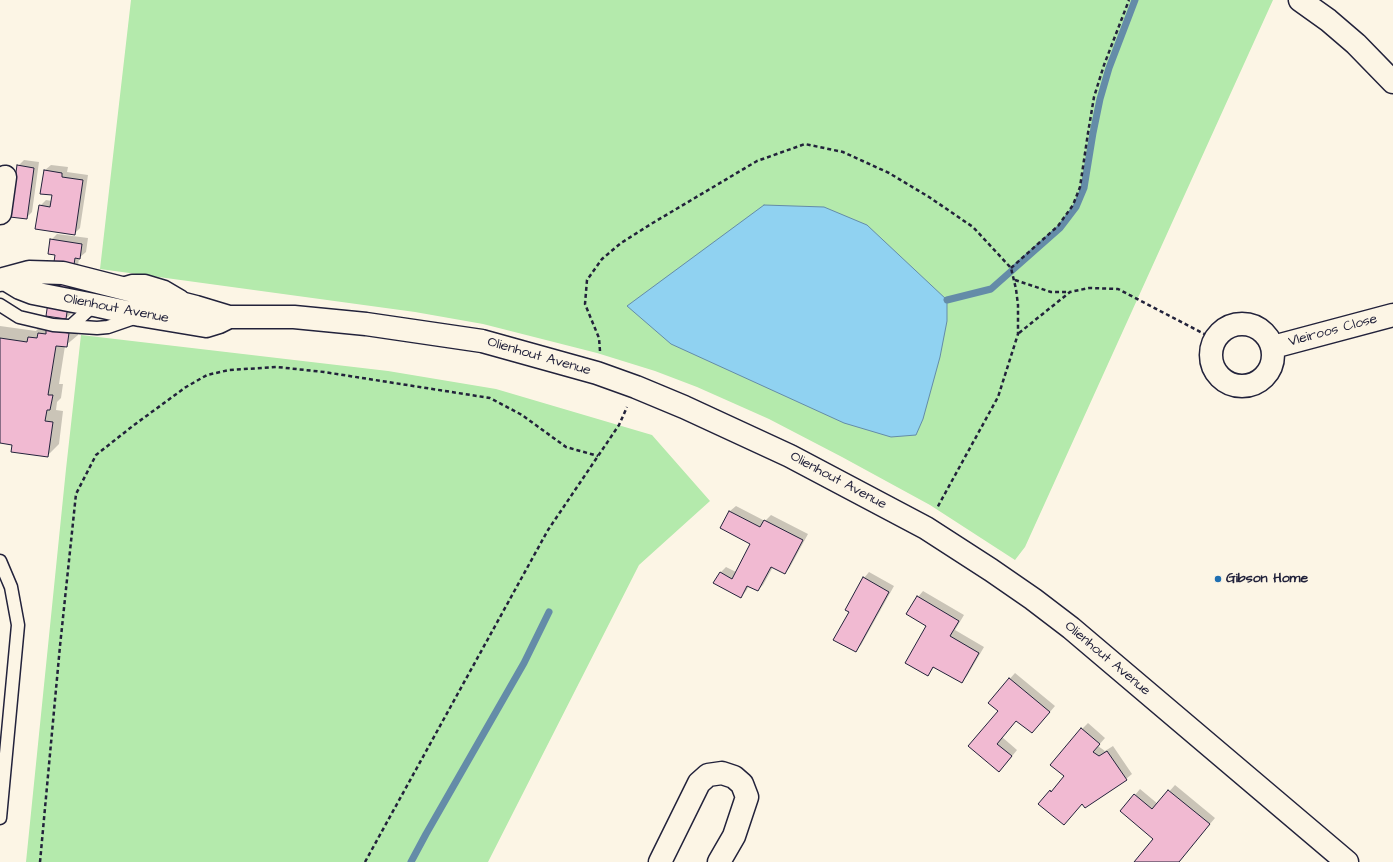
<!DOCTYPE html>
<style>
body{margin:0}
canvas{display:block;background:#fcf5e5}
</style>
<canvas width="1393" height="862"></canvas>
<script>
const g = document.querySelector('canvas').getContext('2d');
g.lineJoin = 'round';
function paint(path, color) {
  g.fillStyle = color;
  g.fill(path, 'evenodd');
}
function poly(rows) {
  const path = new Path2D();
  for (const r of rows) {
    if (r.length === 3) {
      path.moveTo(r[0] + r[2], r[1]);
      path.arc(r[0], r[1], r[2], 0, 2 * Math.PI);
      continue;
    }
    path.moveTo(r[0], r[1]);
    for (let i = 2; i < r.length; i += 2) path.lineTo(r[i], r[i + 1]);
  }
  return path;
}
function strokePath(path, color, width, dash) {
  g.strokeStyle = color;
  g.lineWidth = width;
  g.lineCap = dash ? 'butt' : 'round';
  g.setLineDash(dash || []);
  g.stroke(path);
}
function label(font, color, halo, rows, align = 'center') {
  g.font = font + ' "Architects Daughter",sans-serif';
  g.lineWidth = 3;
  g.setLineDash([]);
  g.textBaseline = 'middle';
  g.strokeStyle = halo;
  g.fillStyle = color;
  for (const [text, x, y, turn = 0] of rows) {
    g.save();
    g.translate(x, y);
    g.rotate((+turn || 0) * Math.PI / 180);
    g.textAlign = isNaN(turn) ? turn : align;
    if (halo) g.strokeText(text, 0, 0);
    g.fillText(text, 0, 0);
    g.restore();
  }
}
const green = poly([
 [131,0,1273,0,1025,547,1015,560,930,505,842,457,769,419,697,387,655,371,597,353,483,324,415,312,100,269],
 [81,335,388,371,496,389,652,435,710,501,639,565,488,862,26,862,66,469]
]);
const water = poly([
 [764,205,824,207,867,225,947,300,947,321,940,357,923,419,916,435,891,437,844,423,671,344,627,306,764,205]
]);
const shadow = poly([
 [24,160,39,162,32,212,26,218,18,166],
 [51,165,68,167,67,172,88,175,80,228,74,234,40,206,46,200,52,201,53,194,45,170],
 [57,234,88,238,86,252,79,258,72,313,66,318,56,255,51,240],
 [80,322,78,335,65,346,59,384,63,384,61,398,57,402,56,410,63,411,59,444,47,456,13,444,0,442,0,326,36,331,40,326],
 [736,506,765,521,771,515,808,534,790,567,785,573,773,567,763,585,758,590,749,586,746,591,741,597,720,573,726,567,736,572,751,544,721,528,730,511],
 [869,572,894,586,861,645,855,651,851,611,864,578],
 [923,591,964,615,955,630,984,647,967,676,962,682,935,666,928,675,928,626,918,597],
 [1015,673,1055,706,1038,726,1017,720,1002,737,1017,750,1005,765,970,746,999,711,989,702],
 [1088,723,1105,738,1098,746,1105,751,1113,746,1132,774,1126,779,1082,803,1064,824,1040,804,1066,776,1082,729],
 [1175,785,1215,818,1178,862,1136,862,1155,839,1135,795,1140,789,1158,804]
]);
const stream = poly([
 [947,300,991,289,1060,228,1076,207,1084,188,1093,133,1100,99,1109,68,1135,0],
 [411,862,426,834,524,663,549,612]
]);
const building = poly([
 [17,165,34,168,27,219,10,217,17,165],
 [44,170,62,173,62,177,83,180,75,235,35,229,39,205,50,207,52,195,40,194,44,170],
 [50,239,82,244,80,259,75,258,66,319,46,316,55,255,48,254,50,239],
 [46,330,69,333,67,347,56,346,48,395,53,395,50,410,47,410,45,421,53,422,48,457,11,452,12,445,0,443,0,338,27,342,28,337,37,338,38,333,46,334,46,330],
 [729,511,760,527,764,520,803,540,785,574,771,567,758,591,747,586,741,598,713,583,720,572,732,579,750,544,720,528,729,511],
 [863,577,889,592,856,652,833,640,849,612,845,610,863,577],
 [917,596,959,621,950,636,979,653,962,683,933,667,928,676,905,663,926,626,906,614,917,596],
 [1009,678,1050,712,1032,733,1016,721,997,744,1012,756,999,772,968,746,998,711,988,703,1009,678],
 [1081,728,1100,744,1093,752,1099,756,1107,751,1127,780,1085,808,1082,804,1064,825,1038,804,1050,790,1051,792,1064,776,1050,765,1081,728],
 [1168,790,1210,824,1179,862,1134,862,1153,839,1120,811,1134,794,1152,809,1168,790]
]);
const path = poly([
 [1011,268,1058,226,1073,205,1080,187,1088,133,1094,97,1104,65,1129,0],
 [1015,280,1051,292,1070,292],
 [1019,333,1070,292,1089,288,1118,289,1214,339],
 [600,351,599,338,585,304,587,280,602,259,621,243,651,224,757,161,805,144,843,152,889,173,929,197,973,227,1011,268,1016,289,1018,305,1018,334,998,397,937,508],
 [40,862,60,646,76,494,96,455,134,425,186,387,207,375,229,370,277,367,324,372,490,398,522,415,566,447,598,456],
 [365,862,548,530,619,425,627,407]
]);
const service = poly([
 [122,284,132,281,145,281,165,287,182,297],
 [0,305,19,317,53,325,97,328,108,327,137,317],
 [71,326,94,305],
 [0,561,11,587,18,625,0,818]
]);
const minor = poly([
 [1300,0,1328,20,1356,44,1393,82],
 [0,213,5,177],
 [5,279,20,288,33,293,94,305,140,315,206,326,219,322,229,317],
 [0,280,29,272,63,273,196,307,229,317,294,317,366,324,482,341,597,373,636,387,684,407,790,456,926,528,991,570,1033,599,1071,628,1347,862],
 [1242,355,31],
 [1273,347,1393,315],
 [660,862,699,783,708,775,722,773,734,777,742,784,747,797,734,836,719,862]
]);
const markers = [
 [1218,579,4,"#1f6fb2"]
];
const streetNames = [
 ["Olienhout Avenue",116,309,11],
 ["Vleiroos Close",1333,331,-15],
 ["Olienhout Avenue",539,357,16],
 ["Olienhout Avenue",838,481,28],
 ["Olienhout Avenue",1107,659,40]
];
const poiNames = [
 ["Gibson Home",1226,579]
];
paint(green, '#b4eaac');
paint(water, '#90d2f1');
strokePath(water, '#648ca8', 1);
paint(shadow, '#0003');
strokePath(stream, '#648ca8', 7);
paint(building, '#f1bad2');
strokePath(building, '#22223b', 1);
strokePath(service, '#22223b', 15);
strokePath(minor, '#22223b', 25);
strokePath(path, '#22223b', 2.5, [4, 3]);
strokePath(service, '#fcf5e5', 12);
strokePath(minor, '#fcf5e5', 22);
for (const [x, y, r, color] of markers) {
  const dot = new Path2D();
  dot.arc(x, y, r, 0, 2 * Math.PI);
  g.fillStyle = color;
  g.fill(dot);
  strokePath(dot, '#fcf5e5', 1.5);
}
label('14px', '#22223b', '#fcf5e5', streetNames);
label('bold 14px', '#22223b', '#fcf5e5', poiNames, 'left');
</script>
